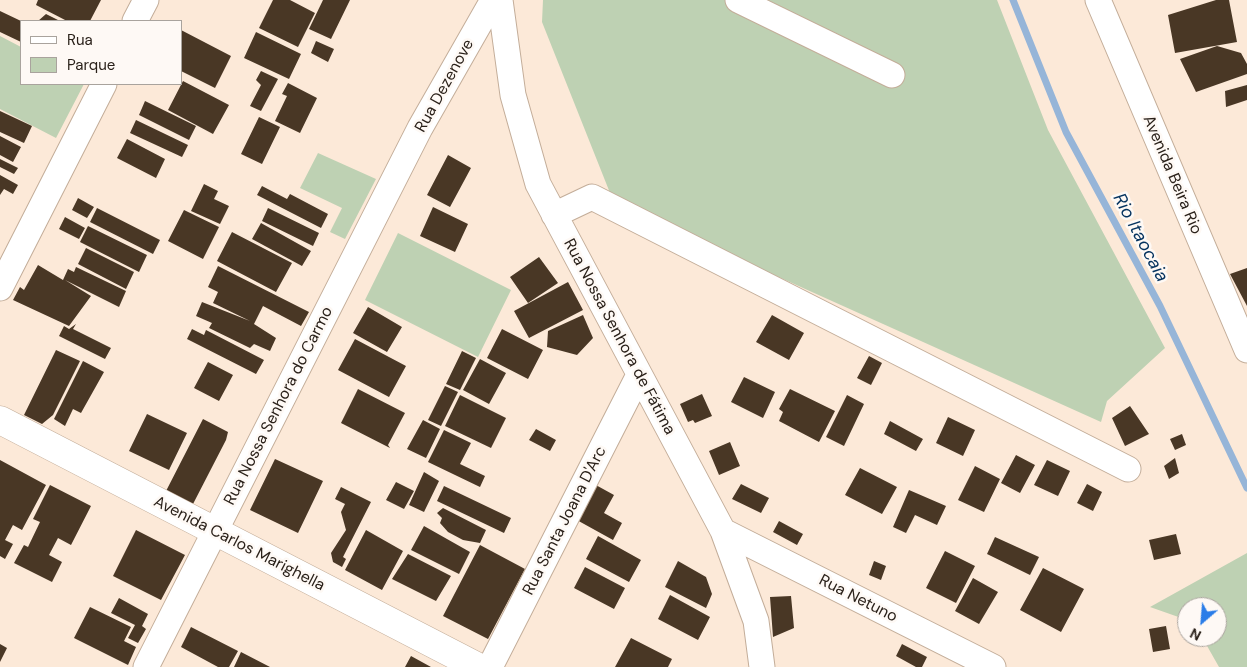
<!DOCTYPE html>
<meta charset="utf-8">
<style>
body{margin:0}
#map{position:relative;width:1247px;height:667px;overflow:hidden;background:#fce9d8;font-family:"DM Sans",sans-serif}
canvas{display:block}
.legend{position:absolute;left:20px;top:20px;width:162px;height:65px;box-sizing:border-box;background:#fef9f5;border:1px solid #a9a39d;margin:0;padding:6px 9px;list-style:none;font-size:15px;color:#2a211a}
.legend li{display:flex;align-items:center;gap:10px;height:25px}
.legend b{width:25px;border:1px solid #a9a39d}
.north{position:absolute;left:1177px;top:597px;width:50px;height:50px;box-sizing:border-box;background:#fef9f5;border:1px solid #a9a39d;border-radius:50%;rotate:207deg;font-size:14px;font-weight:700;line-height:20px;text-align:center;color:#2a211a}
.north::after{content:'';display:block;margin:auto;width:18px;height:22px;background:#2a7de8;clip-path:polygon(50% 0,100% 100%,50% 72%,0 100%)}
</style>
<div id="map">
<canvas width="1247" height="667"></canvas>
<ul class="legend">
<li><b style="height:6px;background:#fff"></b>Rua</li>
<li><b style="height:14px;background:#bed1b3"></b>Parque</li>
</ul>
<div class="north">N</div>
</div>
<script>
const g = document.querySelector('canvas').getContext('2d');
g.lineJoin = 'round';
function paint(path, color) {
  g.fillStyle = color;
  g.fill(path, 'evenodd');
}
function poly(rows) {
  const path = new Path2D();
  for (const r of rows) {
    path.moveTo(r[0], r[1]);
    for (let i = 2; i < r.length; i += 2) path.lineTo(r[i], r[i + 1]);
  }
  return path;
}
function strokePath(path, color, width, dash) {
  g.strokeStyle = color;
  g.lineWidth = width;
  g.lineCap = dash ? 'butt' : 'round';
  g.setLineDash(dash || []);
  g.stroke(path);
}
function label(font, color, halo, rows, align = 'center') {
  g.font = font + ' "DM Sans",sans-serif';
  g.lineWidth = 5;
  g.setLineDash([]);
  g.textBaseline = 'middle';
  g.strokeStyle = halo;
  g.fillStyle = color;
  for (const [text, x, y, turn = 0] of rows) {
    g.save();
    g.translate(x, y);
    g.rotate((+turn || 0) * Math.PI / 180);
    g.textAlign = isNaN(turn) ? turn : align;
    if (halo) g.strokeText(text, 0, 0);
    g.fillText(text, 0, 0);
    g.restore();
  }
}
const green = poly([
 [543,0,997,0,1048,130,1165,348,1107,401,1101,422,614,203,542,22],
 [0,36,21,47,21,84,84,84,56,138,0,109],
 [318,153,376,179,345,239,330,232,342,208,300,188],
 [398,233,511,290,478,357,365,300],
 [1247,553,1247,667,1219,667,1202,637,1217,637,1217,607,1187,607,1187,620,1150,607]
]);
const stream = poly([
 [1013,0,1066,132,1160,306,1247,488]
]);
const building = poly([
 [38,0,101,0,90,21,67,21,36,5],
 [273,0,290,0,315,13,298,47,259,28],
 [323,0,350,0,331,39,309,29],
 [1216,0,1229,0,1237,42,1175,53,1168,15],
 [0,11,21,21,21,42,0,32],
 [46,14,60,21,38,21],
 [181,30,231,56,215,88,181,71],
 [256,32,301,54,289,79,244,58],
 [316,41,334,49,328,62,311,53],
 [1217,46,1241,53,1247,64,1247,74,1196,92,1180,59],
 [261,71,278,79,261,111,250,106,261,85,256,80],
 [183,81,229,105,213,134,168,110],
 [288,83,317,98,300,133,275,121,287,96,282,94],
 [1247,85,1247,100,1226,107,1225,91],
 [145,101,196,126,189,140,139,115],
 [0,111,32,126,24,143,0,132],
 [259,117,280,127,262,164,241,154],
 [136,120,188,145,182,157,130,133],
 [0,136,21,147,13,162,0,155],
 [127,139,165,159,156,178,117,158],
 [448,155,471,168,450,207,427,195],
 [0,159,18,168,14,174,0,167],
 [0,175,18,185,13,194,4,189,0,195],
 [204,184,218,191,214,199,229,206,220,224,191,211],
 [262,186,287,199,290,194,328,214,321,228,257,195],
 [78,198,94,207,87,218,72,210],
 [433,207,468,224,455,252,420,236],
 [97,208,160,240,153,254,90,222],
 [268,208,319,233,313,246,262,221],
 [184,210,219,227,203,259,168,241],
 [65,217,85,228,79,239,59,229],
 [261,223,311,251,302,266,252,239],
 [88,226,147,255,139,272,80,242],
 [232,232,292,263,276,292,217,261],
 [86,248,134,272,126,289,78,264],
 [539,257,558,283,528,303,510,277],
 [38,265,63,280,68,269,74,272,76,267,126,291,119,307,65,280,91,296,69,326,13,300,20,287,24,290],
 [218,266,309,312,301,326,263,306,254,324,276,338,270,351,254,344,250,348,209,328,212,323,196,316,202,302,250,321,213,303,218,292,208,287],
 [1247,268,1247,306,1230,274],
 [568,282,583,310,529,338,514,311],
 [368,307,402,327,387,352,353,333],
 [583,315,593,338,577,355,547,347,548,331],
 [772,315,804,333,789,360,756,342],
 [76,324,73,329,111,348,105,359,59,336,64,326,69,329],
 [192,329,204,335,206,330,264,360,256,374,187,339],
 [502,329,543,350,528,379,487,358],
 [355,339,406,366,389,397,338,370],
 [56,350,80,361,53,415,42,424,24,415],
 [462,351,476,358,460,390,446,384],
 [869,356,882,363,871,385,857,378],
 [480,359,506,373,489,404,463,390],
 [83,361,104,372,81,413,73,409,65,426,54,419],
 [208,362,233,375,219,401,194,388],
 [744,377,775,392,763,418,731,402],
 [445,386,458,392,441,426,428,420],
 [358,389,405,413,388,445,390,448,341,423],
 [790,389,835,411,819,442,779,421,783,412,779,409],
 [702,394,712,416,695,423,693,420,688,422,680,404],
 [460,395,506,418,491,448,445,426],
 [847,395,864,404,844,446,826,437],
 [1130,406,1149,434,1125,446,1112,418],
 [147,414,187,433,169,470,129,451],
 [948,417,975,430,963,456,936,443],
 [203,419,228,432,226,440,193,504,165,493],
 [423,420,440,429,426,458,407,449],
 [890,421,923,439,916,451,884,434],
 [536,429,556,440,550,451,529,440],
 [444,430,471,443,460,464,485,476,480,487,428,462],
 [1182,434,1186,445,1175,450,1170,439],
 [730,442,740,466,719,475,709,451],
 [1016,455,1035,465,1020,493,1001,483],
 [1175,458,1179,473,1169,479,1164,466],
 [275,459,323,481,298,533,250,510],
 [0,460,46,485,22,530,13,525,5,540,13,544,5,559,0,556],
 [1047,460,1070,471,1058,496,1034,485],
 [975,466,1000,479,984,512,958,500],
 [860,468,897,487,882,514,845,495],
 [424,472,439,481,424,512,409,505],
 [396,482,414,491,404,509,386,500],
 [594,484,614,495,604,513,622,523,613,540,575,519],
 [741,484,769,498,761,513,732,499],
 [1087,484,1102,492,1093,511,1077,503],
 [50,485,91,506,71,545,58,538,49,555,62,562,52,582,14,563,24,545,28,547,40,522,33,519],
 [444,486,511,518,504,533,437,501],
 [341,487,371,502,343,557,346,559,342,567,333,562,331,553,346,530,341,512,345,504,335,499],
 [909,490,946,506,937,525,915,515,906,533,893,527],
 [443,508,486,530,480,543,463,540,448,532,440,523,442,518,437,513],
 [779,521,803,534,797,545,773,532],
 [424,526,470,552,459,574,411,550],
 [136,530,185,555,161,600,113,576],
 [366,530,403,551,382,590,345,570],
 [1176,534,1181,554,1154,560,1149,540],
 [598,536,641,560,629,582,586,559],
 [995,537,1039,557,1030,575,987,554],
 [480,545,525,569,488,639,443,616],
 [945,551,975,566,956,603,926,588],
 [408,554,451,576,436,601,392,579],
 [678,561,706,577,712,594,706,608,665,587],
 [874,561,886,566,881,580,869,575],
 [585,567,625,588,614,609,574,588],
 [1043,568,1084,589,1061,632,1020,610],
 [973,578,998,592,979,624,955,611],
 [670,595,710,617,698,640,658,619],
 [791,596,794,628,773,637,770,597],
 [119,598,148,614,142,626,146,629,138,643,128,638,135,625,111,613],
 [90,607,131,627,124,641,136,647,128,665,74,638],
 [1166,626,1170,649,1153,652,1149,629],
 [191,627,238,651,229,667,218,667,181,647],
 [631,638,672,659,668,667,615,667],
 [0,644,7,648,0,662],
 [902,644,927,657,922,667,916,667,896,656],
 [241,652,270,667,234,667],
 [411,656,431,667,405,667]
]);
const minor = poly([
 [500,0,513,95,538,184,723,531,756,621,762,667],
 [738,0,892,75],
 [1098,0,1247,350],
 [135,21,146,0],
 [554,215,592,197,1128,469],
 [0,288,104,84],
 [723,531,993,667],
 [146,667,420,128,493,0],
 [490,667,639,375]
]);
const major = poly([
 [0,420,478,667]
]);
const streetNames = [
 ["Rua Dezenove",445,86,-61],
 ["Avenida Beira Rio",1172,175,67],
 ["Rua Nossa Senhora de Fátima",619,337,62],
 ["Rua Nossa Senhora do Carmo",279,406,-63],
 ["Rua Santa Joana D'Arc",565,521,-63],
 ["Avenida Carlos Marighella",239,544,27],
 ["Rua Netuno",858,599,27]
];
const waterNames = [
 ["Rio Itaocaia",1140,238,62]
];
paint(green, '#bed1b3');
strokePath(stream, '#96b5d8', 7);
paint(building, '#493725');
strokePath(minor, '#c3ad99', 27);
strokePath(major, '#c3ad99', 29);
strokePath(minor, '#fff', 25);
strokePath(major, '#fff', 28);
label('16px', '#2a211a', '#fef9f5', streetNames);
label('italic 18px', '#04325e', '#fef9f5', waterNames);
</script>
